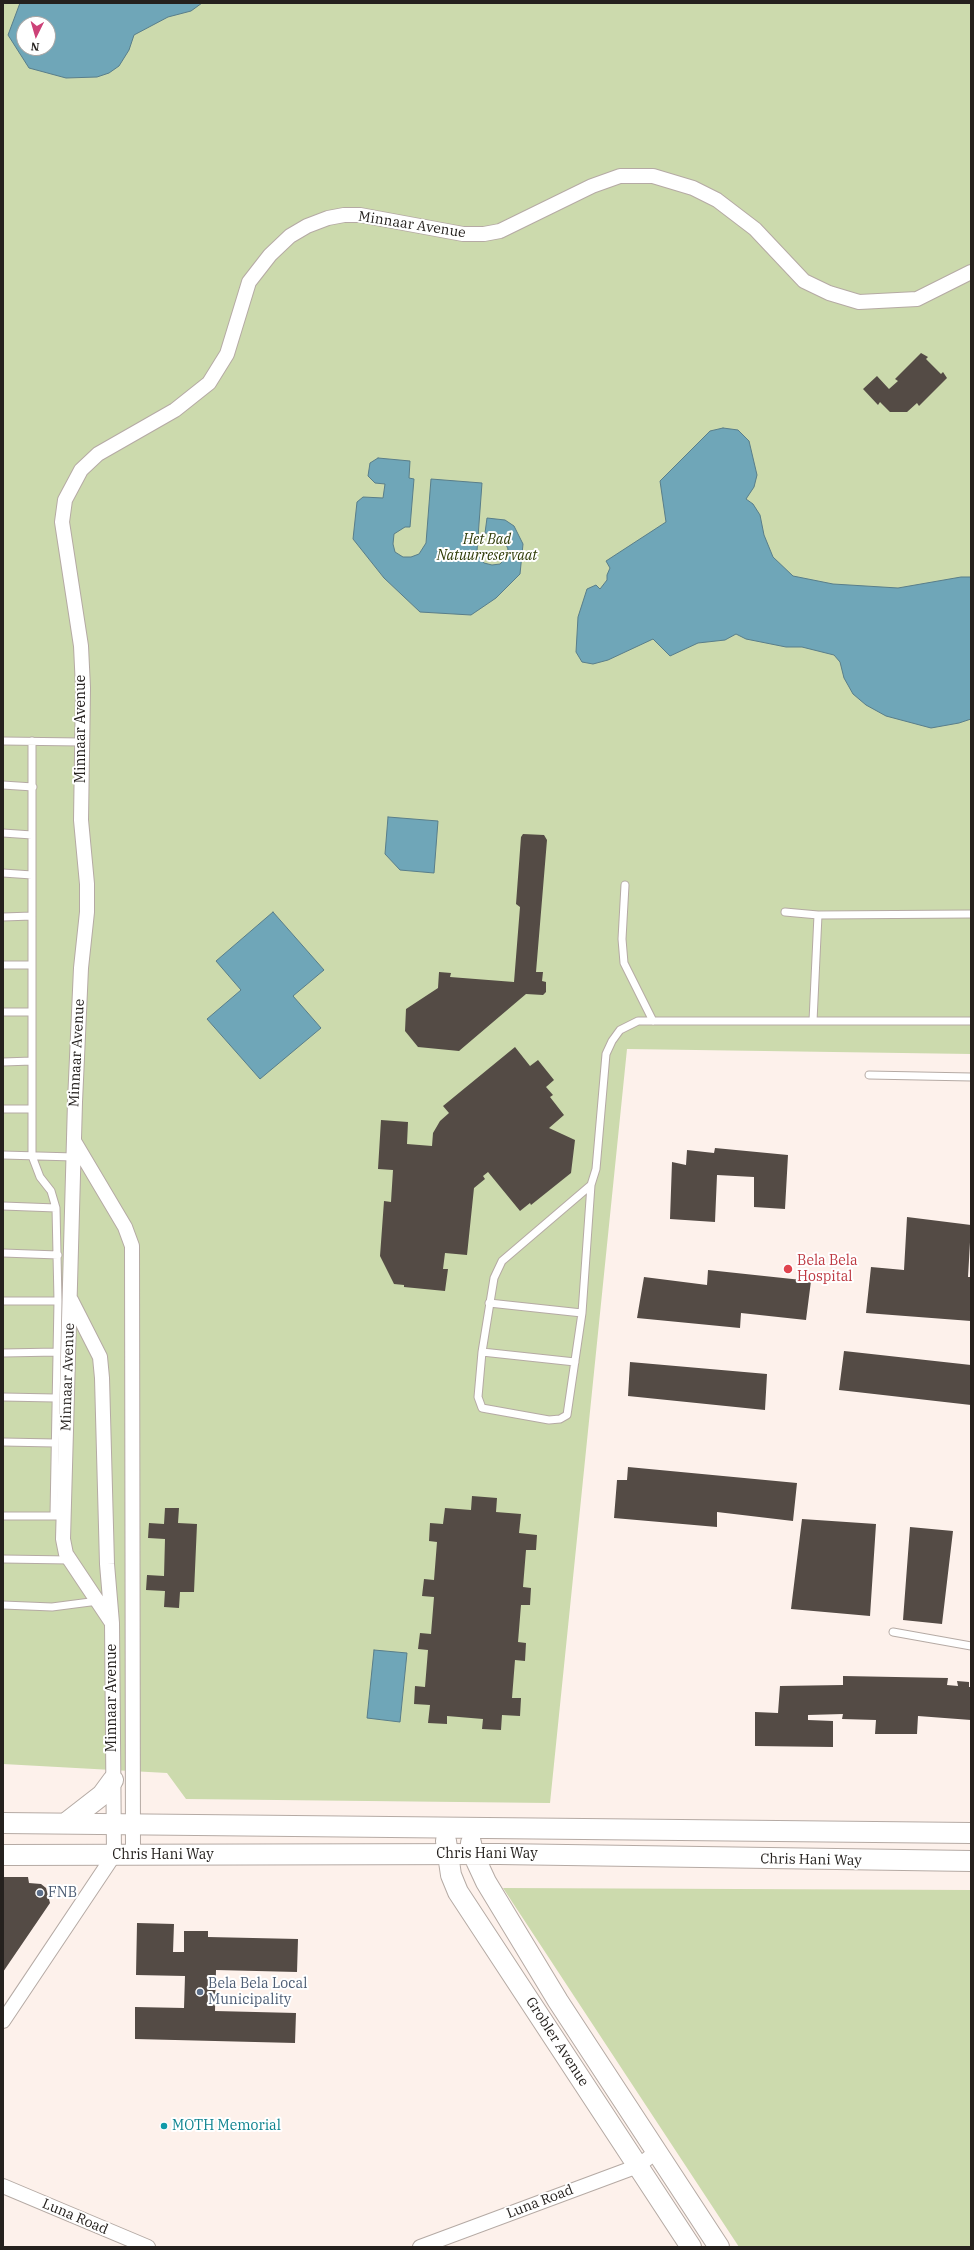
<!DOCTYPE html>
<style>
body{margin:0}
#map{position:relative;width:974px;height:2250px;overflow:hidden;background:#fdf1eb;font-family:"IBM Plex Serif",serif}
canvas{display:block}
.frame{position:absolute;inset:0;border:4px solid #25211e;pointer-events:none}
.north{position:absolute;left:16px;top:16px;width:40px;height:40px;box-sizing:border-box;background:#fff;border:1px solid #a8a6a5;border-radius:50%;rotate:185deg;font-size:11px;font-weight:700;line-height:16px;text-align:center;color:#25211e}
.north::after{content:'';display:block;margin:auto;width:14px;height:18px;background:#cd4278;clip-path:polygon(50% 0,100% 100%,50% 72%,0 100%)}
</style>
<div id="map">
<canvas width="974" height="2250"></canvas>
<div class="frame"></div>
<div class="north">N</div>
</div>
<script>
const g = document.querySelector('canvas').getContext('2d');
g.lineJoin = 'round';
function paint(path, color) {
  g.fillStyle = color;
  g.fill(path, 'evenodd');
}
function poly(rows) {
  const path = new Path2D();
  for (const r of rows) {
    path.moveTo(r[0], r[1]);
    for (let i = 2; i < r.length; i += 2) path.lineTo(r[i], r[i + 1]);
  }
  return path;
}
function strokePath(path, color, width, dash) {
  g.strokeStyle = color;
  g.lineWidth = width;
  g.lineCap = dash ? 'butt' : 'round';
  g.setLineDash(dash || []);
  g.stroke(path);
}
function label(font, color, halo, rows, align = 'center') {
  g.font = font + ' "IBM Plex Serif",serif';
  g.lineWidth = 4;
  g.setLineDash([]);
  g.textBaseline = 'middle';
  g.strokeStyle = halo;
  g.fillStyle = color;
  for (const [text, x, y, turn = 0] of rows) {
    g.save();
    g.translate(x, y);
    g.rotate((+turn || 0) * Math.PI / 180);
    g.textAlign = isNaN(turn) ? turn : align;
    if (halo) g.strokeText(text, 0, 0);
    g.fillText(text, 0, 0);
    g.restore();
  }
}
const green = poly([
 [3,3,971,3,971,1054,627,1049,550,1803,186,1799,167,1773,3,1764],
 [24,24,48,24,48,48,24,48],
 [503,1888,971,1890,971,2247,739,2247]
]);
const water = poly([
 [20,3,202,3,191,11,168,17,134,35,129,50,119,66,109,73,97,77,66,78,29,68,8,35,20,3],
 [24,24,48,24,48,48,24,48,24,24],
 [723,428,738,430,749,441,757,475,754,487,746,499,753,504,760,515,764,535,773,557,793,576,833,584,898,588,961,577,971,577,971,719,959,723,931,728,886,716,866,705,853,694,844,678,840,662,834,655,802,647,786,647,746,639,736,634,725,640,698,643,670,656,653,639,608,660,593,664,582,662,576,652,578,617,587,589,596,585,600,589,607,580,607,575,610,568,606,561,666,522,660,481,710,431,723,428],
 [378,458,410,461,409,478,414,479,410,527,405,527,394,534,393,544,395,552,403,557,411,557,419,554,426,543,431,479,482,483,477,551,479,557,484,563,492,565,500,564,506,558,508,549,503,538,498,534,485,533,487,518,505,520,514,526,523,544,520,574,496,598,471,615,420,612,384,578,353,539,357,502,363,497,383,498,385,484,375,483,368,476,370,463,378,458],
 [388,817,438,821,434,873,400,870,385,854,388,817],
 [273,912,324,970,293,996,321,1028,260,1079,207,1019,241,990,216,961,273,912],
 [374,1650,407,1653,400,1722,367,1718,374,1650]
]);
const building = poly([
 [921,353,928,357,926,359,941,374,943,372,947,378,919,406,917,403,907,412,890,412,880,402,878,405,863,389,877,376,889,389,898,381,895,379],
 [523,834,544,835,547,840,536,972,543,972,542,981,546,982,546,992,543,995,526,994,459,1051,418,1047,405,1031,406,1009,438,988,439,972,451,973,450,977,514,982,520,907,516,904,521,837],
 [515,1047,530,1066,538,1060,554,1080,546,1087,553,1095,550,1097,564,1115,549,1128,575,1140,571,1173,531,1205,530,1203,520,1211,488,1172,483,1176,485,1179,474,1188,467,1255,445,1253,443,1269,448,1269,445,1291,404,1287,404,1285,394,1284,380,1256,384,1201,391,1202,393,1170,378,1169,381,1120,408,1122,407,1144,432,1146,433,1133,440,1121,449,1113,443,1106],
 [715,1148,788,1155,785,1209,754,1207,754,1177,717,1175,715,1222,670,1219,672,1162,686,1165,687,1150,714,1153],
 [907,1217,971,1225,968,1277,971,1277,971,1321,866,1313,871,1267,904,1270],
 [708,1270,811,1281,806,1320,741,1313,740,1328,637,1318,644,1277,707,1285],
 [844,1351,971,1365,971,1405,839,1390],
 [630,1362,767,1374,765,1410,628,1396],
 [628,1467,797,1483,793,1521,717,1512,717,1527,614,1518,617,1480,627,1480],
 [472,1496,497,1498,496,1512,521,1514,519,1533,537,1535,536,1550,526,1550,523,1587,531,1588,530,1605,521,1605,518,1642,526,1643,525,1661,515,1660,512,1698,521,1698,520,1716,502,1715,501,1730,482,1729,483,1719,447,1716,447,1724,428,1723,430,1705,414,1704,415,1686,425,1687,428,1650,418,1649,420,1633,431,1634,434,1597,422,1596,424,1579,434,1580,437,1542,429,1541,430,1523,443,1524,445,1508,471,1510],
 [165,1508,179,1508,178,1523,197,1524,194,1592,180,1592,179,1608,164,1607,165,1591,146,1590,147,1575,164,1576,165,1539,148,1538,149,1523,164,1524],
 [802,1519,876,1524,870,1616,791,1609],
 [910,1527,953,1531,942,1624,903,1620],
 [843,1676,948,1678,947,1685,958,1686,957,1681,969,1682,969,1687,971,1687,971,1720,918,1716,917,1734,875,1734,876,1720,842,1719,843,1714,808,1715,808,1720,833,1721,833,1747,755,1746,755,1712,778,1713,780,1686,843,1685],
 [3,1877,28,1877,29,1883,41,1884,46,1888,50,1903,3,1972],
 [137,1923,174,1924,173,1952,184,1952,184,1931,208,1931,208,1937,298,1939,297,1972,216,1970,215,2011,296,2013,295,2043,135,2039,135,2007,184,2008,185,1976,136,1975]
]);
const service = poly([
 [3,741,81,742],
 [32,741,32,1156,40,1177,51,1191,56,1208,58,1301,54,1515],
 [3,785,33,787],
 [3,833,32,835],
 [3,873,32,875],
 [625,885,622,939,624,963,653,1021],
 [785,912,818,915,971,914],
 [3,917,32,916],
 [3,965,32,965],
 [3,1012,32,1012],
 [813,1021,818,915],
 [3,1062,32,1061],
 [869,1075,971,1077],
 [3,1109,32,1109],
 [3,1155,74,1157],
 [591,1185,582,1313,567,1415,560,1419,549,1420,482,1408,478,1397,482,1352,494,1278,502,1261,591,1185,596,1169,606,1054,612,1041,620,1030,638,1021,971,1021],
 [3,1206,56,1208],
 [3,1253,58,1255],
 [3,1301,58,1301],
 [489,1303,582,1313],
 [482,1352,575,1362],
 [3,1353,57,1352],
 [3,1397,55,1398],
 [3,1442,55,1443],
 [3,1516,58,1516],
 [3,1559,70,1560],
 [3,1605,52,1607,98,1601],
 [893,1632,971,1646]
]);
const minor = poly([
 [74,1141,125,1227,132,1246,133,1855],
 [112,1623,66,1554,63,1539,75,1102,81,968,87,912,87,884,81,820,83,688,81,646,62,522,65,500,81,470,98,454,175,410,209,383,227,354,249,282,270,255,290,236,307,226,328,218,344,215,360,215,463,234,484,234,500,231,592,186,620,176,653,176,693,188,717,200,755,229,804,281,829,293,859,302,917,299,971,272],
 [3,2021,114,1855,112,1623,107,1564,102,1378,100,1357,71,1300],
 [3,2186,148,2247],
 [420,2247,638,2166,656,2152]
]);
const secondary = poly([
 [3,1823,971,1833],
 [66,1823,102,1795,113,1780],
 [446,1841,451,1875,458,1892,691,2247],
 [471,1843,473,1854,486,1882,558,2001,719,2247],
 [3,1855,499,1854,971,1861]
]);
const markers = [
 [788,1269,5,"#e0444e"],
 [40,1893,4,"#5c6f8a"],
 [200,1992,4,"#5c6f8a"],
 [164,2126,4,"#0f9aa8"]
];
const streetNames = [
 ["Minnaar Avenue",412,225,9],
 ["Minnaar Avenue",81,729,-90],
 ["Minnaar Avenue",77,1053,-87],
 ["Minnaar Avenue",68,1377,-88],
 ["Minnaar Avenue",112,1698,-90],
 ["Chris Hani Way",487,1854],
 ["Chris Hani Way",163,1855],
 ["Chris Hani Way",811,1860,1],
 ["Grobler Avenue",557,2042,57],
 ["Luna Road",540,2202,-21],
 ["Luna Road",75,2217,23]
];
const parkNames = [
 ["Het Bad",487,540],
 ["Natuurreservaat",487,556]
];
const healthNames = [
 ["Bela Bela",797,1261],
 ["Hospital",797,1277]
];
const serviceNames = [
 ["FNB",48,1893],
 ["Bela Bela Local",208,1984],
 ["Municipality",208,2000]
];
const cultureNames = [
 ["MOTH Memorial",172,2126]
];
paint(green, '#ccdaad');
paint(water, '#6fa6b8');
strokePath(water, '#597e8a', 1);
paint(building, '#544b45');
strokePath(service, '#b5aaa4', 9);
strokePath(minor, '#b5aaa4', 16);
strokePath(secondary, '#b5aaa4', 22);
strokePath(service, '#fff', 7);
strokePath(minor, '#fff', 14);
strokePath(secondary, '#fff', 20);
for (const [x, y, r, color] of markers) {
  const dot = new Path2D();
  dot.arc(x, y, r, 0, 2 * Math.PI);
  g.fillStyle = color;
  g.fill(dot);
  strokePath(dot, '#fff', 1.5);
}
label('14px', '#25211e', '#fff', streetNames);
label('italic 14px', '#2f3b06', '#fff', parkNames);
label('14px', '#be3a42', '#fff', healthNames, 'left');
label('14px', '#4e5e75', '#fff', serviceNames, 'left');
label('14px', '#0d838f', '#fff', cultureNames, 'left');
</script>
